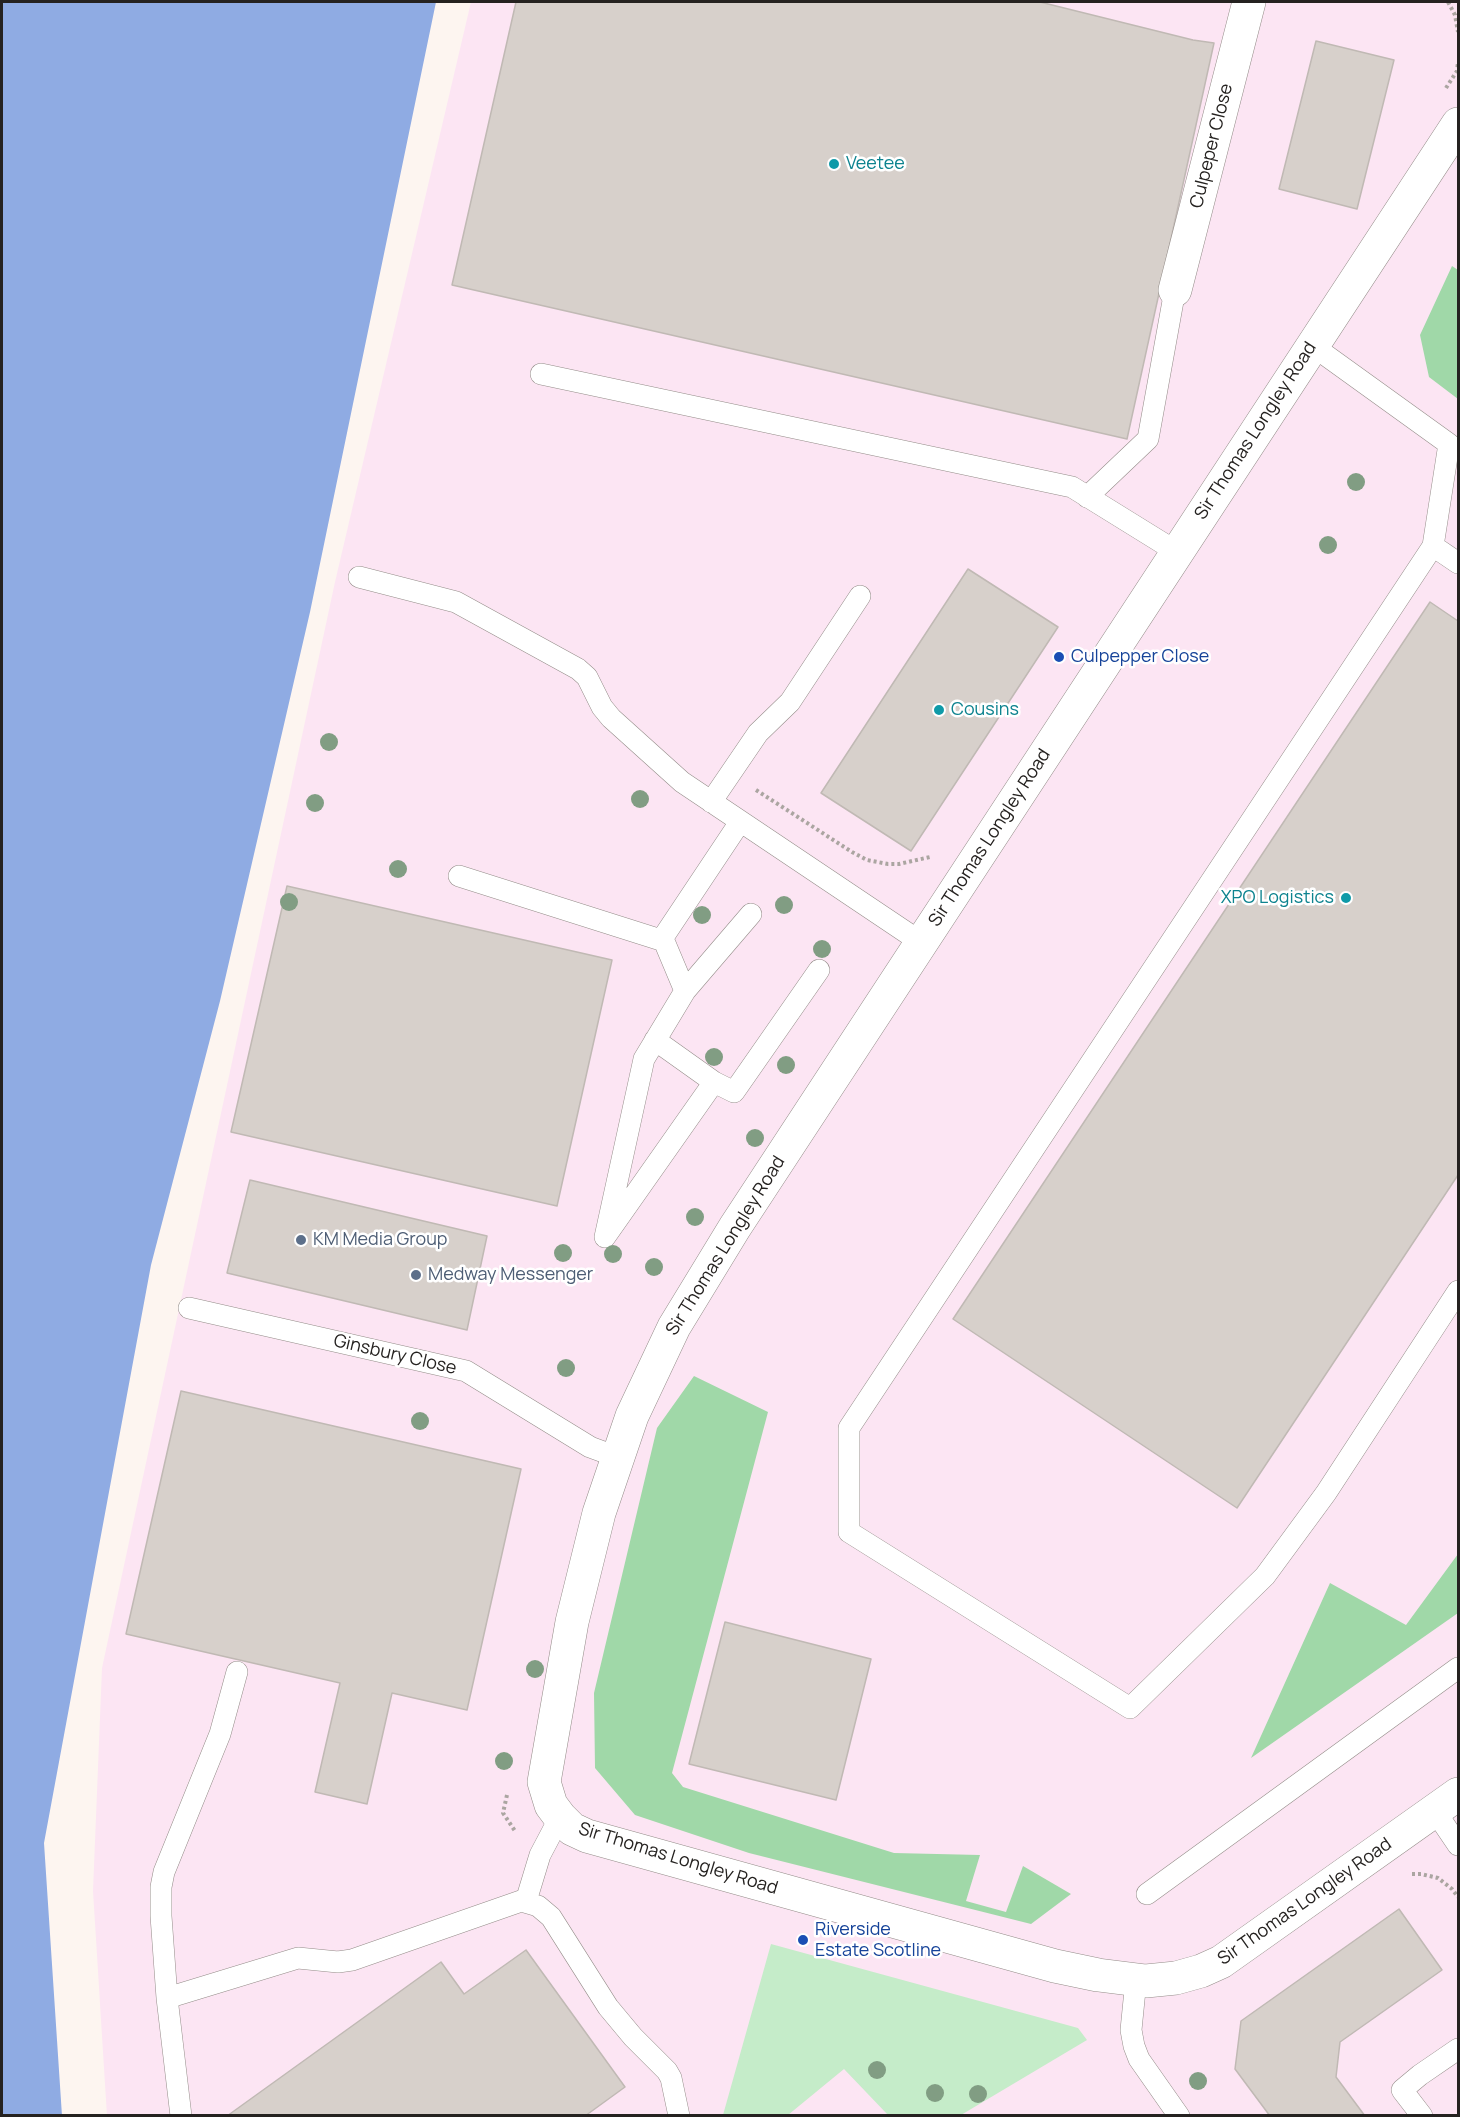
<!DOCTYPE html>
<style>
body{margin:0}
#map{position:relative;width:1460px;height:2117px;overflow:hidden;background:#fdf5f0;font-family:Manrope,sans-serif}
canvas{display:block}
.frame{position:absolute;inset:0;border:3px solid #252220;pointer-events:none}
</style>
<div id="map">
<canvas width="1460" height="2117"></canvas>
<div class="frame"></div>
</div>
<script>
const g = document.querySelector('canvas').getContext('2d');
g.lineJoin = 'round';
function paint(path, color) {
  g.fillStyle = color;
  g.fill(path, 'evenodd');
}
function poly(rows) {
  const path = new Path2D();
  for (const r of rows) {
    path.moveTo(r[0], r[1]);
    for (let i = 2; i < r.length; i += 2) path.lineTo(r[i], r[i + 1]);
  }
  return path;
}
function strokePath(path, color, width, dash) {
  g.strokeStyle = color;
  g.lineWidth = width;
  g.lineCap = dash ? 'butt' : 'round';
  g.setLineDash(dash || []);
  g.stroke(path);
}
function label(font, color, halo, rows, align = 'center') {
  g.font = font + ' Manrope,sans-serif';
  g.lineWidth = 5;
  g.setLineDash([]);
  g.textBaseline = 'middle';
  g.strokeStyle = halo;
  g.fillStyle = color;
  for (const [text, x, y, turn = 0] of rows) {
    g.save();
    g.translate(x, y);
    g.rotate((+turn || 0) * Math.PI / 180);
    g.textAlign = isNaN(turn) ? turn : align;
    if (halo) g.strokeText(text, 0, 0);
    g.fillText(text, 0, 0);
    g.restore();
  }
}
const industrial = poly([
 [471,2,1458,2,1458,2115,107,2116,93,1891,102,1668,335,582]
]);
const green = poly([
 [771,1944,1078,2028,1087,2040,961,2115,888,2115,844,2069,788,2115,723,2115]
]);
const forest = poly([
 [1452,266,1458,270,1458,399,1429,377,1420,335],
 [694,1376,768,1412,672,1773,683,1787,894,1853,980,1855,966,1901,1006,1912,1023,1866,1071,1894,1031,1924,749,1853,635,1815,595,1768,594,1693,657,1428],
 [1458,1554,1458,1613,1251,1758,1330,1583,1406,1625]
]);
const water = poly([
 [2,2,436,2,310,612,220,1001,151,1265,44,1843,62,2116,2,2115]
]);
const building = poly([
 [516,2,1040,2,1193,40,1214,43,1127,439,452,285,516,2],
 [1316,41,1394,60,1357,209,1279,189,1316,41],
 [968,569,1058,627,911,851,821,793,968,569],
 [1430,602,1458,621,1458,1175,1237,1508,953,1319,1430,602],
 [287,886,612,960,557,1206,231,1132,287,886],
 [250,1180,487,1236,467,1330,227,1273,250,1180],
 [181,1391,521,1469,467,1710,392,1693,367,1804,315,1792,340,1683,126,1634,181,1391],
 [725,1622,871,1659,836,1800,689,1764,725,1622],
 [1399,1909,1442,1970,1340,2042,1336,2077,1365,2116,1270,2116,1235,2069,1241,2021,1399,1909],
 [526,1950,625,2087,585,2116,227,2116,441,1962,464,1994,526,1950]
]);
const path = poly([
 [1448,2,1455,15,1458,32],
 [1446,88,1457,71,1458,62],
 [756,790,852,852,867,860,888,864,899,864,930,857],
 [507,1795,503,1813,515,1831],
 [1412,1874,1421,1874,1438,1878,1452,1889,1458,1897]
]);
const service = poly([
 [1313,346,1449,444,1433,546,849,1428,849,1532,1130,1708,1265,1576,1326,1493,1458,1291],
 [541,374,1072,487,1177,552],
 [1087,497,1148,439,1175,290],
 [1433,546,1458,563],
 [359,577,456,602,578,669,587,677,602,707,611,718,682,782,922,943],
 [711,802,758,733,790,702,860,596],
 [459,876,664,941,662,939,740,822],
 [664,941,685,991,751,914],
 [685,991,644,1059,605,1237,714,1082,734,1092,819,970],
 [655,1040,714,1082],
 [189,1308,466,1371,590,1447,617,1457],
 [1435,1811,1458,1845],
 [1147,1894,1458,1668],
 [526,1901,540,1855,560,1817],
 [1136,1980,1131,2030,1134,2046,1139,2059,1179,2116],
 [167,1998,161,1916,161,1887,164,1872,220,1734,237,1672],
 [181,2116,167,1998,298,1958,338,1962,352,1960,521,1901,538,1906,551,1917,608,2007,633,2037,667,2071,671,2078,679,2116],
 [1422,2116,1402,2090,1420,2075,1458,2049]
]);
const minor = poly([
 [1458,124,735,1227,674,1327,632,1416,599,1513,572,1622,544,1782,551,1805,560,1817,572,1829,587,1836,1055,1966,1098,1975,1146,1981,1176,1978,1201,1971,1221,1962,1458,1794],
 [1175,290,1249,2]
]);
const trees = [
 [1356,482],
 [1328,545],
 [329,742],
 [640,799],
 [315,803],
 [398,869],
 [289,902],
 [784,905],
 [702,915],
 [822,949],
 [714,1057],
 [786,1065],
 [755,1138],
 [695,1217],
 [563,1253],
 [613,1254],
 [654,1267],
 [566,1368],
 [420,1421],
 [535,1669],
 [504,1761],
 [877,2070],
 [1198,2081],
 [935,2093],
 [978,2094]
];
const markers = [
 [834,164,6,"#0f9aa8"],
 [1059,657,6,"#1a4fb4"],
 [939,710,6,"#0f9aa8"],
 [1346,898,6,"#0f9aa8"],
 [301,1240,6,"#5c6f8a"],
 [416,1275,6,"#5c6f8a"],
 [803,1940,6,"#1a4fb4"]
];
const streetNames = [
 ["Culpeper Close",1212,146,-76],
 ["Sir Thomas Longley Road",1256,431,-57],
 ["Sir Thomas Longley Road",990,838,-57],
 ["Sir Thomas Longley Road",726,1246,-58],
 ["Ginsbury Close",395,1355,13],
 ["Sir Thomas Longley Road",678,1859,17],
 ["Sir Thomas Longley Road",1305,1902,-35]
];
const cultureNames = [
 ["Veetee",846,164],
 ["Cousins",951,710],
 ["XPO Logistics",1334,898,"right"]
];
const transitNames = [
 ["Culpepper Close",1071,657],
 ["Riverside",815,1930],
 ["Estate Scotline",815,1951]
];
const serviceNames = [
 ["KM Media Group",313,1240],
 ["Medway Messenger",428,1275]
];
paint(industrial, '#fce5f3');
paint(green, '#c5ecc9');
paint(forest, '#a0d8a8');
paint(water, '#8fabe3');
paint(building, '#d7d0cb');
strokePath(building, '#c0b9b4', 1.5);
strokePath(service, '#948d89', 22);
strokePath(minor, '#948d89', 34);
strokePath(path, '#aba5a1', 4, [3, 3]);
strokePath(service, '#fff', 21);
strokePath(minor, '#fff', 33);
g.fillStyle = '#819d83';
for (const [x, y] of trees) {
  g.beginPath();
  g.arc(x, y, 9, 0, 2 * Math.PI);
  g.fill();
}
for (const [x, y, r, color] of markers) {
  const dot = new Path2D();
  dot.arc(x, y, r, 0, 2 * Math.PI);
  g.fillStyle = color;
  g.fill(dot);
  strokePath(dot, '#fff', 2);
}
label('18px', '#252220', '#fff', streetNames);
label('18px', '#0d838f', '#fff', cultureNames, 'left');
label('18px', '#164399', '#fff', transitNames, 'left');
label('18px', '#4e5e75', '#fff', serviceNames, 'left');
</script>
